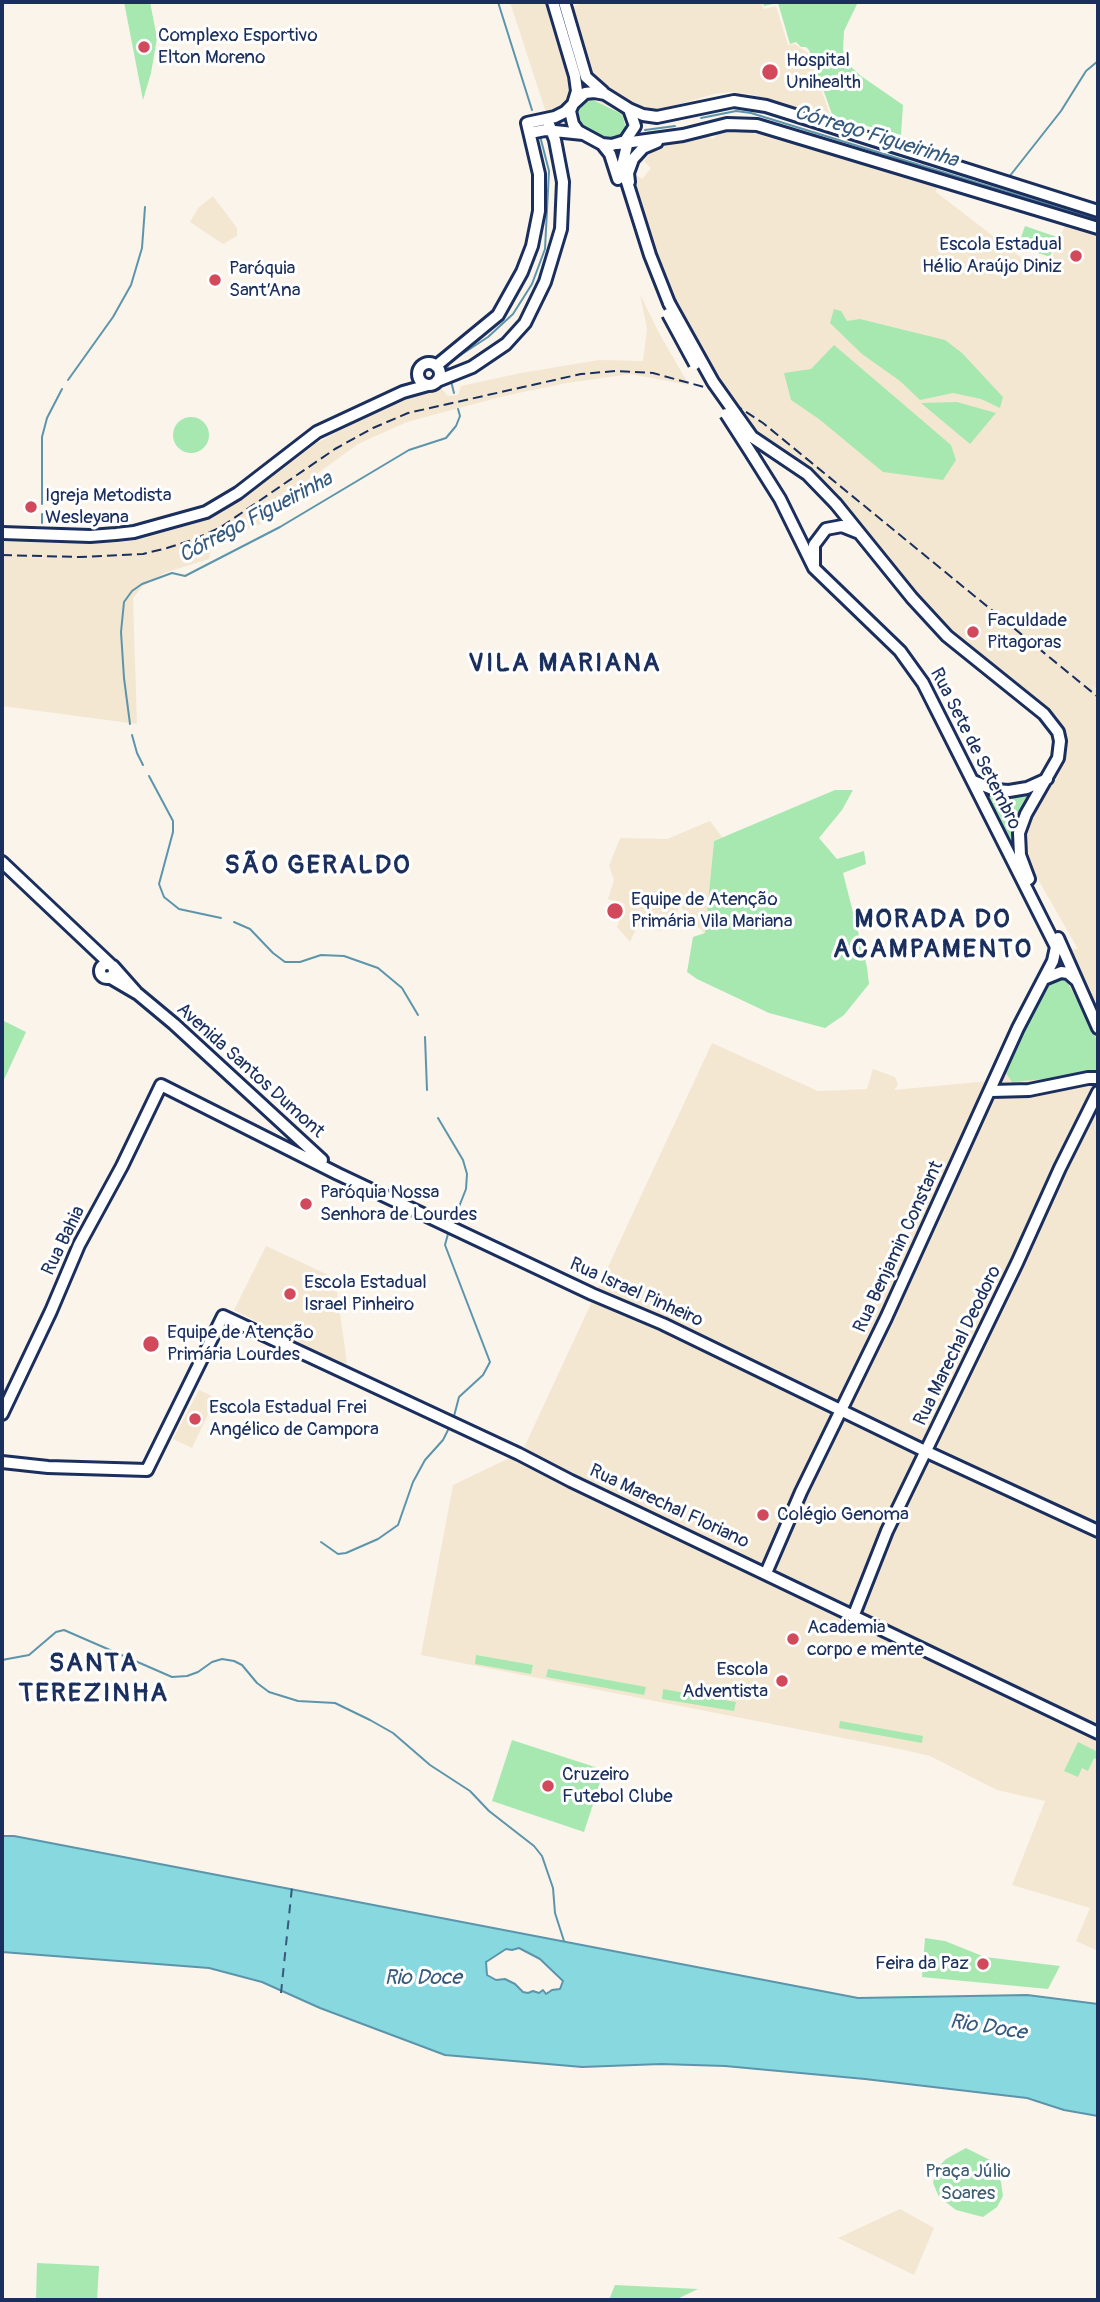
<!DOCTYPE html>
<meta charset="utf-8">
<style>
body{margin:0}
#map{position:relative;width:1100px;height:2302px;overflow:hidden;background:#faf4eb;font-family:Pangolin,sans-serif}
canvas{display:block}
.frame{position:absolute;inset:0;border:4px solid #1b2f5e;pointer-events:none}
</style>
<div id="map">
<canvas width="1100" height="2302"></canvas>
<div class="frame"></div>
</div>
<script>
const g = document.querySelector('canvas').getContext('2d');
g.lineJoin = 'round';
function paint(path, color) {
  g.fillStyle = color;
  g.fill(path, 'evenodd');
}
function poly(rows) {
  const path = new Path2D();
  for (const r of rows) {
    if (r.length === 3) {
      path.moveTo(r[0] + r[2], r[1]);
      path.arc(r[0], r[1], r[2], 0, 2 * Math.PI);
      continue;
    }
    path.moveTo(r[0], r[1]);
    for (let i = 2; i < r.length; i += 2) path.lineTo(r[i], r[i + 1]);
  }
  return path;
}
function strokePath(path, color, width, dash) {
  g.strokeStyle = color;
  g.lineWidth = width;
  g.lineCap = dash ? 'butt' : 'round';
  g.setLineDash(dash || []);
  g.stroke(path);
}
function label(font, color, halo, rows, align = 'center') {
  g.font = font + ' Pangolin,sans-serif';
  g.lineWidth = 6;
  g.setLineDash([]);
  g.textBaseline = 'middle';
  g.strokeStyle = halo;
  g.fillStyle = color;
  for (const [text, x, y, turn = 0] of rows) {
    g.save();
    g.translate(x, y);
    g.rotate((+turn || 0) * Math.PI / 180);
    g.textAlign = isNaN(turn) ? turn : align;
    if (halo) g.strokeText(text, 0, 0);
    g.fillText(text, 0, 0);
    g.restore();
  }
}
const built = poly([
 [510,2,570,2,572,7,586,2,761,2,764,9,776,6,788,45,795,44,808,53,832,120,780,102,749,94,731,92,714,94,653,112,624,117,619,111,591,99,581,105,578,118,550,125],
 [738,129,858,161,937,187,936,192,1045,276,1065,225,1098,235,1098,690,1089,684,1098,692,1098,1951,1076,1941,1090,1908,1012,1885,1045,1801,997,1790,930,1756,904,1750,421,1655,453,1485,522,1452,712,1043,818,1091,867,1089,873,1069,895,1077,898,1085,894,1090,989,1081,1017,1025,1052,948,1078,949,1025,857,1022,836,1065,750,1064,732,1057,716,998,672,927,610,824,485,751,431,723,390,679,311,660,271,632,188,633,173,642,179,651,168,644,161,657,146,707,136,713,139,721,130],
 [213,196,237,228,237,236,223,244,190,222,199,207],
 [640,294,659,333,689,385,630,374,567,383,504,396,407,422,358,444,288,495,261,524,212,542,209,559,164,573,143,586,133,598,137,724,2,706,2,542,112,543,136,540,178,528,214,515,237,502,315,444,390,404,441,388,448,396,458,395,461,386,521,373,599,360,643,361,647,329],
 [710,821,722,837,714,841,705,934,684,913,680,902,676,917,661,931,637,927,630,942,617,927,625,904,608,899,614,880,609,866,620,838,667,839],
 [266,1246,335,1278,347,1363,340,1364,234,1310],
 [199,1390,216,1398,192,1448,173,1439],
 [900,2209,934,2228,914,2275,838,2238]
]);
const green = poly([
 [124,2,150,2,157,38,151,73,143,100],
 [763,2,858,2,844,31,843,50,850,66,861,76,903,105,901,135,833,117,809,50,806,47,801,47,796,42,790,44,778,3,764,6],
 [591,99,622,114,626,128,623,133,617,138,608,139,583,126,577,112,583,103],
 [1025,226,1057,237,1050,257,1018,246],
 [834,309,841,311,847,321,860,319,945,340,962,353,1003,397,1000,408,981,399,953,393,920,400,900,381,862,354,830,323],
 [834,345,951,445,956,460,943,480,883,472,819,419,791,400,784,373,811,369],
 [957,402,996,413,970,444,921,403],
 [191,435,18],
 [1035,787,1024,804,1017,821,1012,854,982,790],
 [835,790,853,790,842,810,819,838,837,859,864,851,866,864,843,873,867,967,869,984,844,1015,825,1028,769,1013,697,979,687,972,693,937,705,933,714,841],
 [1065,977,1098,1042,1098,1072,1092,1075,1012,1082,1006,1073,1010,1056,1045,984,1049,978],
 [2,1020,26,1032,2,1084],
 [476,1655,533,1665,531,1674,475,1664],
 [548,1669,646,1687,644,1695,546,1677],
 [663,1689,736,1702,734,1711,662,1699],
 [840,1721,923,1736,922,1743,839,1728],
 [512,1740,604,1770,584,1832,492,1801],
 [1078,1742,1098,1752,1098,1760,1094,1758,1088,1771,1082,1768,1078,1777,1064,1771],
 [925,1938,945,1941,985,1957,1060,1966,1048,1989,922,1977],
 [966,2148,990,2160,1001,2182,1003,2196,997,2207,983,2217,956,2210,939,2197,933,2183,936,2169,946,2159],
 [37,2263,99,2266,97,2300,36,2300],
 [615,2285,698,2289,675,2300,609,2300]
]);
const water = poly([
 [2,1836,14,1836,858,1998,1027,1995,1098,2004,1098,2116,1064,2110,1027,2098,865,2079,725,2066,661,2064,582,2067,445,2055,320,2008,262,1982,209,1968,2,1952,2,1836],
 [519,1948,540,1959,563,1981,560,1989,552,1990,546,1994,543,1990,539,1993,533,1991,528,1993,523,1992,515,1984,505,1979,496,1980,487,1975,486,1962,506,1949,512,1950,519,1948]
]);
const stream = poly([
 [498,2,532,110],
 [701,118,736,111,751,113,1098,220],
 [645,130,675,126],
 [1009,177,1061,111,1086,71,1098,61],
 [449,372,447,364,488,337,513,314,532,284,545,249,549,171,540,136],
 [68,380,113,317,131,285,142,248,145,207],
 [451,381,454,393],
 [42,504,42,437,47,418,62,389],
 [42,514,42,523],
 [130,724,124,678,121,632,124,602,132,591,142,584,172,573,185,576,280,527,409,450,446,438,456,426,460,416,458,409],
 [132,735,137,753,143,765],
 [149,776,173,821,173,832,159,884,164,897,179,909,221,918],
 [234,922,250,929,273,953,285,962,300,962,321,955,344,956,378,968,402,988,418,1015],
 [425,1037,427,1090],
 [438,1118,463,1160,467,1174,466,1189,453,1222],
 [449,1230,445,1245,490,1362,483,1375,459,1397,453,1420],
 [321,1542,338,1554,346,1553,378,1539,398,1525,413,1482,425,1460,443,1440,449,1428],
 [2,1660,29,1655,56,1632,64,1630,172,1677,187,1676,198,1672,212,1662,222,1659,234,1661,242,1665,257,1683,269,1692,298,1701,335,1703,370,1720,393,1733,430,1765,470,1791,489,1811,534,1846,542,1856,553,1888,555,1913,564,1941]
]);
const ferry = poly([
 [281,1993,292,1887]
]);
const major = poly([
 [564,2,586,77,603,92],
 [594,92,605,94,629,109,635,126,625,141,612,145,602,144,578,131,573,124,570,111,573,104,585,93,594,92],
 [629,109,643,115,657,117,734,101,766,106,1098,211],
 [530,133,545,130,583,134],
 [629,137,622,166,650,255,669,303],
 [602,144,610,154,618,179],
 [617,144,683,135,727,124,757,125,1098,228],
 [629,182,628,173,633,159,643,148,657,142],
 [429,374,11],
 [436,366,498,315,522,272,532,246,539,211,539,174,527,123,555,117,565,112,573,104,577,91,575,76,553,2],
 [437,381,472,367,506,344,525,323,545,282,561,229,563,182,555,140,547,119],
 [753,456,780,499,814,568,900,651,923,683,1056,947,1053,961,1018,1028,886,1318,801,1492,766,1573],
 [836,504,912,598,947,636,1044,714,1058,732,1060,741,1058,758,1026,814,1019,833,1020,855,1029,879],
 [2,533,90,536,116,534,134,532,206,512,238,493,317,432,403,392,428,385],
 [814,566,814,545,826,529,842,526,857,532],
 [973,781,995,790,1009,791,1027,788,1047,779],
 [2,862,111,965],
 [1058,938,1098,1028],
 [107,971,7],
 [113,966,136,992],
 [109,977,138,994,174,1024,322,1160],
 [1044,979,1061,972,1068,973,1076,980],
 [991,1091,1029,1090,1088,1078,1098,1078],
 [2,1414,51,1311,79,1245,122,1166,161,1085,338,1174,592,1294,663,1324,927,1452,1098,1531],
 [2,1462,48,1467,147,1470,223,1316,519,1454,571,1481,1098,1733],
 [853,1617,887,1531,1017,1263,1060,1168,1098,1092]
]);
const rail = poly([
 [2,555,79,557,143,554,167,548,195,539,221,527,335,449,373,428,408,413,581,374,616,371,653,373,711,389,763,423,1098,697]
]);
const majorBridge = poly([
 [669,303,713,382,752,437,807,474,836,504],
 [668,314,695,364],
 [726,414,753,456]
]);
const markers = [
 [144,47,7,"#d1495b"],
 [770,72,9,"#d1495b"],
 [1076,256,7,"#d1495b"],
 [215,280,7,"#d1495b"],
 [31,507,7,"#d1495b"],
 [973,632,7,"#d1495b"],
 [615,911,9,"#d1495b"],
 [306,1204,7,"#d1495b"],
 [290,1294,7,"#d1495b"],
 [151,1344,9,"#d1495b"],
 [195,1419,7,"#d1495b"],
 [763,1515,7,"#d1495b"],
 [793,1639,7,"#d1495b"],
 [782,1681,7,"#d1495b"],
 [548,1786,7,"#d1495b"],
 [983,1964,7,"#d1495b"]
];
const poiNames = [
 ["Complexo Esportivo",158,36],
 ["Elton Moreno",158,58],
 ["Hospital",786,61],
 ["Unihealth",786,83],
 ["Escola Estadual",1062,245,"right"],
 ["Hélio Araújo Diniz",1062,267,"right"],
 ["Paróquia",229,269],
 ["Sant’Ana",229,291],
 ["Igreja Metodista",45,496],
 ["Wesleyana",45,518],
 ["Faculdade",987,621],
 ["Pitagoras",987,643],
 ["Equipe de Atenção",631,900],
 ["Primária Vila Mariana",631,922],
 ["Paróquia Nossa",320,1193],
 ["Senhora de Lourdes",320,1215],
 ["Escola Estadual",304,1283],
 ["Israel Pinheiro",304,1305],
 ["Equipe de Atenção",167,1333],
 ["Primária Lourdes",167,1355],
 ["Escola Estadual Frei",209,1408],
 ["Angélico de Campora",209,1430],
 ["Colégio Genoma",777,1515],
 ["Academia",807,1628],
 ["corpo e mente",807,1650],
 ["Escola",768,1670,"right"],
 ["Adventista",768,1692,"right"],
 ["Cruzeiro",562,1775],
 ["Futebol Clube",562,1797],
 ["Feira da Paz",969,1964,"right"]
];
const streetNames = [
 ["Rua Sete de Setembro",975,749,63],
 ["Avenida Santos Dumont",250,1071,42],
 ["Rua Bahia",64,1241,-64],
 ["Rua Benjamin Constant",899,1247,-65],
 ["Rua Israel Pinheiro",636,1293,24],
 ["Rua Marechal Deodoro",958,1346,-64],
 ["Rua Marechal Floriano",669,1507,25]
];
const parkNames = [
 ["Praça Júlio",968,2172],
 ["Soares",968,2194]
];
const waterNames = [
 ["Córrego Figueirinha",876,137,17],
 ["Córrego Figueirinha",256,518,-28],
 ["Rio Doce",423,1979],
 ["Rio Doce",988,2028,9]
];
const districtNames = [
 ["VILA MARIANA",565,664],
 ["SÃO GERALDO",318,866],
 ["MORADA DO",933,920],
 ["ACAMPAMENTO",933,950],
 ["SANTA",94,1664],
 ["TEREZINHA",94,1694]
];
paint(built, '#f4e7d2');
paint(green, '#a7e8b1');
paint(water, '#87d9df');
strokePath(water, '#5c95ab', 2);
strokePath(stream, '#5c95ab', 2);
strokePath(ferry, '#365a7e', 2, [9, 7]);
strokePath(major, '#1b2f5e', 16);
strokePath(major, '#fff', 10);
strokePath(rail, '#1b2f5e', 2, [10, 5]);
strokePath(majorBridge, '#1b2f5e', 16, []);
strokePath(majorBridge, '#fff', 10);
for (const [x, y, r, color] of markers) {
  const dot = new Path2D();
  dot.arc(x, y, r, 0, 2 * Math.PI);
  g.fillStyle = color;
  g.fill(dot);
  strokePath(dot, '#fff', 2.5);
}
label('19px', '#1b2f5e', '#fff', poiNames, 'left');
label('19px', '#1b2f5e', '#fff', streetNames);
label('19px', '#3e5d73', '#fff', parkNames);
label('italic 21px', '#365a7e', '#fff', waterNames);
g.letterSpacing = '2px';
label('bold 26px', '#1b2f5e', '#fff', districtNames);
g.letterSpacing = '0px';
</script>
